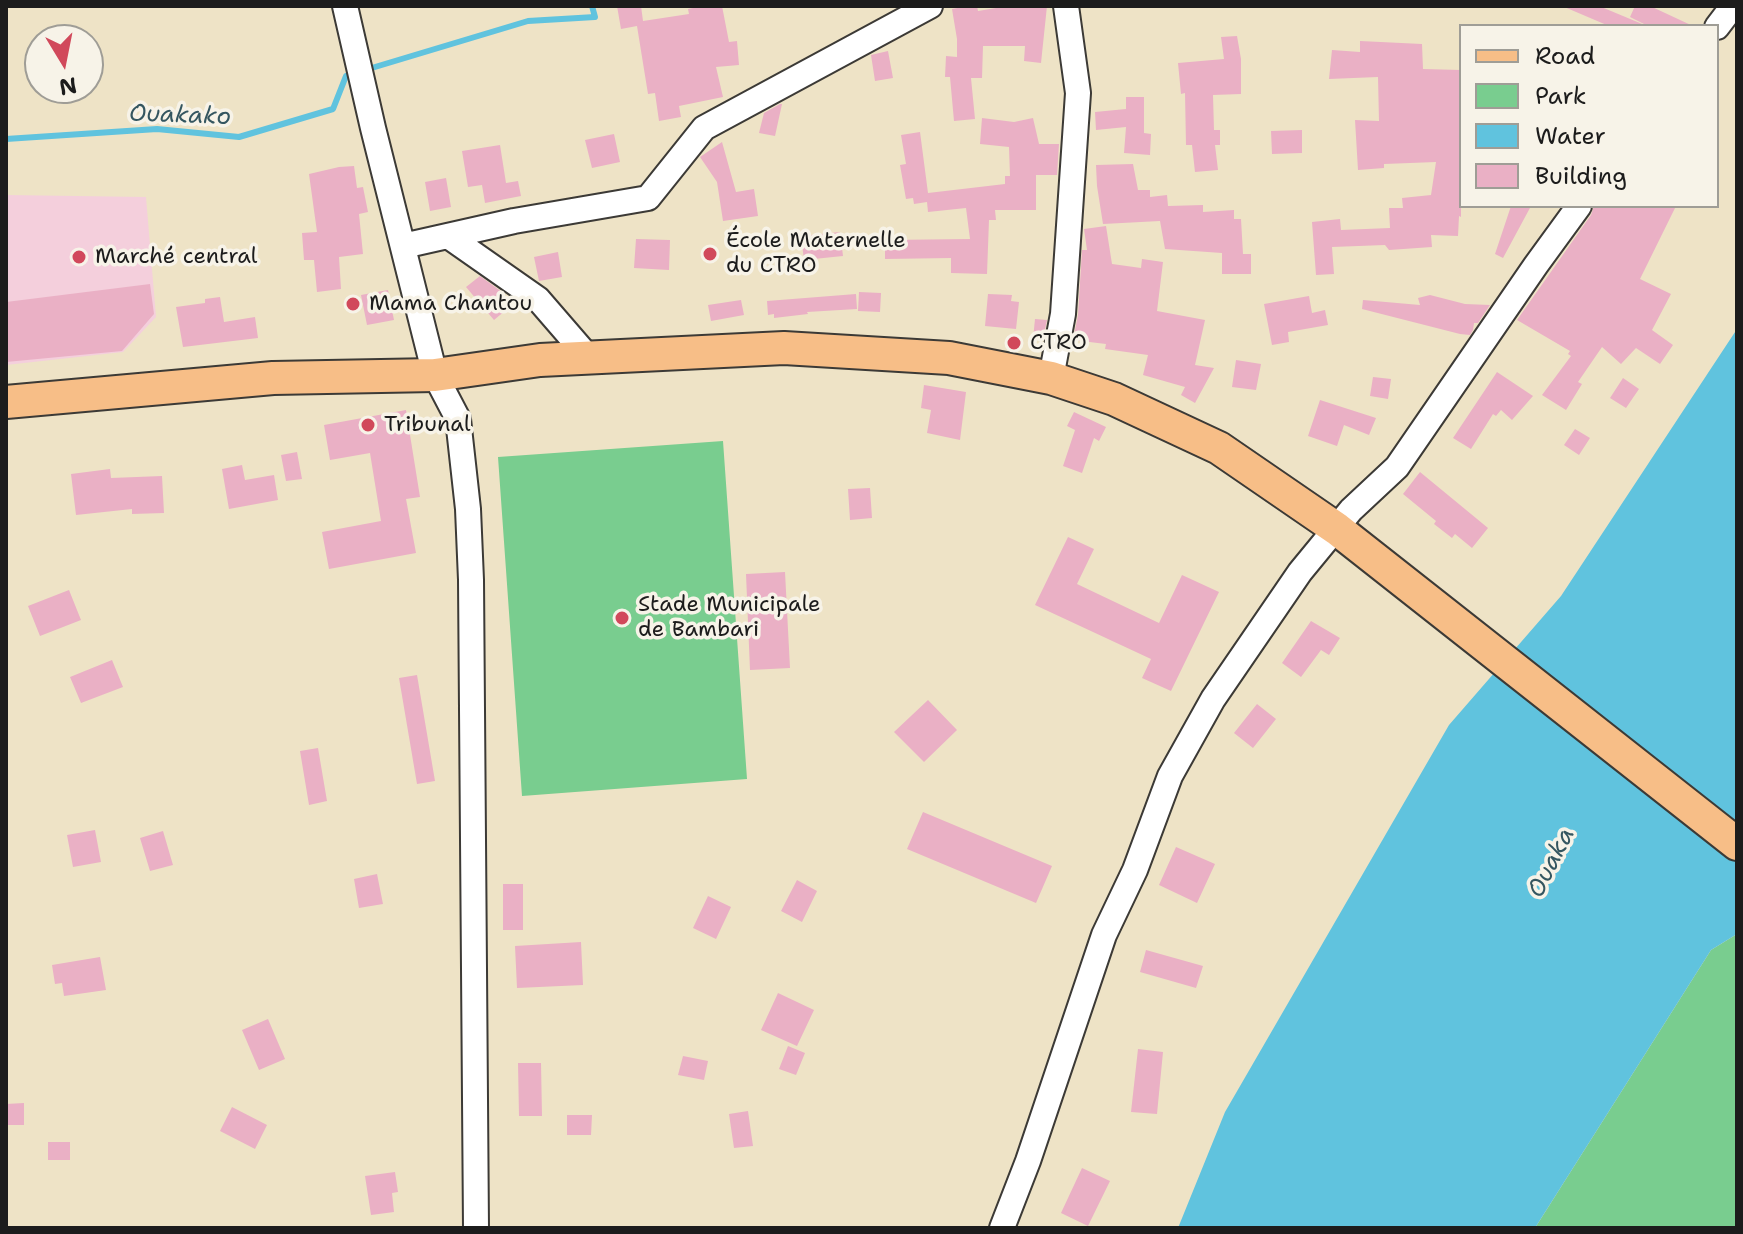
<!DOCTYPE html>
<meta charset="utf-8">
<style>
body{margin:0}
#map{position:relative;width:1743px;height:1234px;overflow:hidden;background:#eee3c6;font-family:"Shantell Sans",sans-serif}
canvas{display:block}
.frame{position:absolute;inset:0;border:8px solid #1c1c1c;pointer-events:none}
.legend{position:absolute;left:1459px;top:24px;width:260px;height:184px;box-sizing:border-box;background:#f7f3e8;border:2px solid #9f9d96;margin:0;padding:10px 14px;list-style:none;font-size:24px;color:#1c1c1c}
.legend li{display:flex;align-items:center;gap:16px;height:40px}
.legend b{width:40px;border:2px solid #9f9d96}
.north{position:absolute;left:24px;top:24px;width:80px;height:80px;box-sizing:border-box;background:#f7f3e8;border:2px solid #9f9d96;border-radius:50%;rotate:170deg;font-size:22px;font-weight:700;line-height:32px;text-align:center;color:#1c1c1c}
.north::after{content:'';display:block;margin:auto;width:28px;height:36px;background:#d1495b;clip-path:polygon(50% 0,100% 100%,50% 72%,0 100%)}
</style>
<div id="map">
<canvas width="1743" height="1234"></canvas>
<div class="frame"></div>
<ul class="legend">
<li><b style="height:10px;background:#f7be87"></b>Road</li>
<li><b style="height:22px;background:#79cd8f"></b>Park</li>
<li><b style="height:22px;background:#60c3de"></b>Water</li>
<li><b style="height:22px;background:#eab0c5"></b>Building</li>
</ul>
<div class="north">N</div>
</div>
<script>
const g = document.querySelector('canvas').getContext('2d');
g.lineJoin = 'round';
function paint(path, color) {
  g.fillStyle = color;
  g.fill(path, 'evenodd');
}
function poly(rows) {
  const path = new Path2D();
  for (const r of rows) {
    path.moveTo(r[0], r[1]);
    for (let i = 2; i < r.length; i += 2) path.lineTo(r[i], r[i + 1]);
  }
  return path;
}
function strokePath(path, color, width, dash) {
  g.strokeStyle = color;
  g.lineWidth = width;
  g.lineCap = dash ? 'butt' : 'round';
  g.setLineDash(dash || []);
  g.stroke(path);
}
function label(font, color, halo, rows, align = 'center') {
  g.font = font + ' "Shantell Sans",sans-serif';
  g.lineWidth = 7;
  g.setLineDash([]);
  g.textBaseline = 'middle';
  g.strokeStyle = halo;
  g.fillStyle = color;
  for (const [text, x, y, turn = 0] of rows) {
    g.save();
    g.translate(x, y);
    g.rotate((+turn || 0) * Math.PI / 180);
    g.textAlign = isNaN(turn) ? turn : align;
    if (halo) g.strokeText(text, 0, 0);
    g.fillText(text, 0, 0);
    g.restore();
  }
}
const built = poly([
 [6,195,146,197,156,317,123,352,6,365]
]);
const green = poly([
 [723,441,747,779,522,796,498,457],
 [1737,934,1737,1228,1535,1228,1711,950]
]);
const water = poly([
 [1737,329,1737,934,1711,950,1535,1228,1178,1228,1225,1112,1449,725,1561,596]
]);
const stream = poly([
 [365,70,528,21,595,17,592,6],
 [6,139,157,129,239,137,333,109,346,76,354,74]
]);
const building = poly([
 [617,6,641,6,643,21,689,14,688,9,703,6,722,6,729,42,737,41,739,65,716,67,723,97,679,106,681,117,659,121,655,93,648,94,637,26,621,29],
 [968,6,977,6,978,11,1008,6,1047,6,1041,63,1024,61,1025,46,983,46,982,78,971,78,975,119,954,121,950,77,945,77,946,56,957,57,957,39,952,9],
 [1562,6,1599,6,1647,26,1609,26],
 [1635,6,1650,6,1693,26,1648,26,1630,17],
 [1237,36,1241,59,1241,94,1213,95,1214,130,1220,130,1220,145,1215,145,1218,170,1195,172,1192,145,1186,145,1185,93,1181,94,1178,63,1224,59,1221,37],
 [1360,41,1422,44,1423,69,1461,70,1461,217,1459,216,1458,236,1431,235,1432,247,1389,250,1385,245,1332,247,1334,274,1316,275,1312,222,1340,219,1341,230,1390,228,1389,208,1403,208,1402,198,1431,195,1436,162,1384,164,1384,168,1358,170,1355,120,1379,121,1378,77,1329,79,1332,50,1360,52],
 [888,51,893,78,875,81,871,55],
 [1126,97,1144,97,1144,133,1151,134,1150,155,1124,153,1126,127,1096,130,1095,112,1126,109],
 [780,104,782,104,775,136,759,133,764,113],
 [982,118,1014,122,1033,118,1039,144,1059,144,1057,175,1036,175,1036,210,995,210,996,220,989,220,987,274,951,273,951,258,885,259,885,240,970,239,966,208,928,212,927,202,914,204,913,198,906,199,900,165,906,164,901,135,920,132,928,193,1005,184,1005,176,1010,176,1009,147,980,144],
 [1302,130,1302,153,1272,154,1271,131],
 [614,134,620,162,592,168,585,140],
 [722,142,736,192,754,189,758,216,723,221,717,182,700,157],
 [500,145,506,183,518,181,521,196,485,203,482,185,468,187,462,151],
 [1133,164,1138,190,1150,190,1150,197,1167,195,1168,206,1203,205,1203,212,1234,210,1234,219,1241,219,1243,254,1251,254,1251,274,1222,274,1222,253,1165,249,1160,221,1103,224,1097,186,1096,165],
 [354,166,357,188,363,187,368,212,359,214,363,254,339,257,341,289,317,292,314,260,304,260,302,233,317,232,309,174,339,167],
 [446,178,451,207,430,211,425,182],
 [1511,206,1531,206,1503,258,1495,254],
 [1594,206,1676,206,1640,279,1671,294,1652,330,1673,345,1660,364,1636,348,1621,364,1602,347,1578,382,1582,384,1566,410,1542,395,1571,356,1568,354,1570,351,1517,320,1591,215],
 [1106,226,1112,264,1141,268,1142,259,1163,262,1157,311,1205,320,1195,365,1214,368,1195,403,1181,395,1185,387,1143,375,1148,355,1105,349,1106,344,1073,340,1078,315,1082,250,1087,250,1084,229],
 [840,232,843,256,804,260,801,236],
 [636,239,670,240,669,270,634,268],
 [558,252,562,277,539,281,534,257],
 [480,276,502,292,512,305,494,320,466,287],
 [150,284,154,314,122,351,6,362,6,302],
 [388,290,394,320,367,325,361,295],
 [859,292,881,293,880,312,858,311],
 [856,294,857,309,807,312,808,314,774,318,774,314,768,315,767,301],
 [988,294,1012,295,1011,301,1019,302,1016,329,985,326],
 [1430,295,1465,304,1490,305,1478,323,1474,323,1473,330,1470,335,1460,334,1362,309,1363,300,1420,305,1418,298],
 [1309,296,1312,313,1325,310,1328,325,1288,332,1289,342,1272,345,1264,304],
 [220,297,224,322,255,317,258,338,183,347,176,307,205,303,205,299],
 [741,300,744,315,711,321,708,305],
 [1035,319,1047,320,1043,339,1033,339],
 [1236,360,1261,364,1256,390,1232,387],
 [1497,372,1533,396,1512,420,1501,410,1496,416,1493,414,1471,449,1453,438],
 [1373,377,1391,379,1388,399,1370,396],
 [1623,378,1639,389,1626,408,1610,398],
 [924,385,966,392,960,440,927,433,931,410,921,408],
 [1320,400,1376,418,1369,435,1344,425,1337,446,1308,436],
 [406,410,420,497,406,499,416,553,329,569,322,532,381,521,370,453,330,460,324,425],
 [1074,412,1106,427,1099,441,1094,438,1082,473,1063,466,1075,430,1067,426],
 [1575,429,1590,438,1579,455,1564,445],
 [297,452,302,479,286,481,281,455],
 [242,465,245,480,274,475,278,500,229,509,222,469],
 [110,469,111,478,162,476,164,513,132,514,132,509,76,515,71,474],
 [1420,472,1488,528,1472,548,1455,534,1452,538,1434,524,1436,521,1403,494],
 [870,488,872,518,850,520,848,489],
 [1068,537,1094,549,1077,584,1159,623,1182,575,1219,592,1171,691,1142,678,1151,659,1035,605],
 [785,572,790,668,750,670,746,574],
 [69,590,81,620,40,636,28,606],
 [1311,621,1340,638,1329,655,1321,650,1301,677,1282,663],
 [112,660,123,687,81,703,70,677],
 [417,675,435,781,417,784,399,678],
 [928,700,957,730,924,762,894,732],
 [1257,704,1276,719,1253,748,1234,733],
 [318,748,327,801,309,805,300,751],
 [923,812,1052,866,1036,903,907,849],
 [95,830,101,862,73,867,67,835],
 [163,831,173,865,150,871,140,838],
 [1176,847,1215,864,1197,903,1159,885],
 [377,874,383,904,359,908,354,879],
 [797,880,817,891,802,922,781,911],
 [503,884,523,884,523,930,503,930],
 [708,896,731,907,716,939,693,928],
 [581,942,583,985,517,988,515,946],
 [1146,950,1203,966,1196,988,1140,972],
 [100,957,106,990,64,996,62,983,55,984,52,965],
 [778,993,814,1010,797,1046,761,1030],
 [268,1019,285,1059,259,1070,242,1030],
 [788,1046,805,1053,796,1075,779,1069],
 [1138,1049,1163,1052,1157,1114,1131,1112],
 [683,1056,708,1061,704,1080,678,1075],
 [518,1063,541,1063,542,1116,519,1116],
 [24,1103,24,1125,6,1125,6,1104],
 [232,1107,267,1125,255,1149,220,1131],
 [748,1111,753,1146,734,1148,729,1114],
 [567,1115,592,1115,591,1135,567,1135],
 [48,1142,70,1142,70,1160,48,1160],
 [1082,1168,1110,1181,1088,1226,1061,1213],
 [395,1172,398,1192,392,1193,394,1212,371,1215,365,1176]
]);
const minor = poly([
 [345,6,373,128,435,375,458,419,468,509,471,580,476,1228],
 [1717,27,1733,6],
 [448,236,538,299,589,358],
 [403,246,514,221,648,198,704,128,930,6],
 [1051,378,1063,314,1078,93,1066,6],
 [1002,1228,1028,1161,1104,935,1135,870,1170,776,1213,699,1300,572,1351,510,1397,467,1536,265,1579,206]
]);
const major = poly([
 [6,402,273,378,435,375,540,360,784,348,949,358,1051,378,1114,399,1219,448,1337,529,1737,844]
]);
const markers = [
 [710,254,8,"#d1495b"],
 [79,257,8,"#d1495b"],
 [353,304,8,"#d1495b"],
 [1014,343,8,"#d1495b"],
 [368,425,8,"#d1495b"],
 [622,618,8,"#d1495b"]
];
const poiNames = [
 ["École Maternelle",726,241],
 ["du CTRO",726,266],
 ["Marché central",95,257],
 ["Mama Chantou",369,304],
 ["CTRO",1030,343],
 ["Tribunal",384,425],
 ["Stade Municipale",638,605],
 ["de Bambari",638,630]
];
const waterNames = [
 ["Ouakako",180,116,2],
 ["Ouaka",1552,863,-63]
];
paint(built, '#f4cfdc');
paint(green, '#79cd8f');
paint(water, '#60c3de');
strokePath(stream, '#60c3de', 6);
paint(building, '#eab0c5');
strokePath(minor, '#3c3a36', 28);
strokePath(major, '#3c3a36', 36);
strokePath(minor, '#fff', 24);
strokePath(major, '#f7be87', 32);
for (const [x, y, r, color] of markers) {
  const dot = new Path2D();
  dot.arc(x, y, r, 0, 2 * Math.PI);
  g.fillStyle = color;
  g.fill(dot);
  strokePath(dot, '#f7f3e8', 3);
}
label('22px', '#1c1c1c', '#f7f3e8', poiNames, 'left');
label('italic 24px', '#345660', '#f7f3e8', waterNames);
</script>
